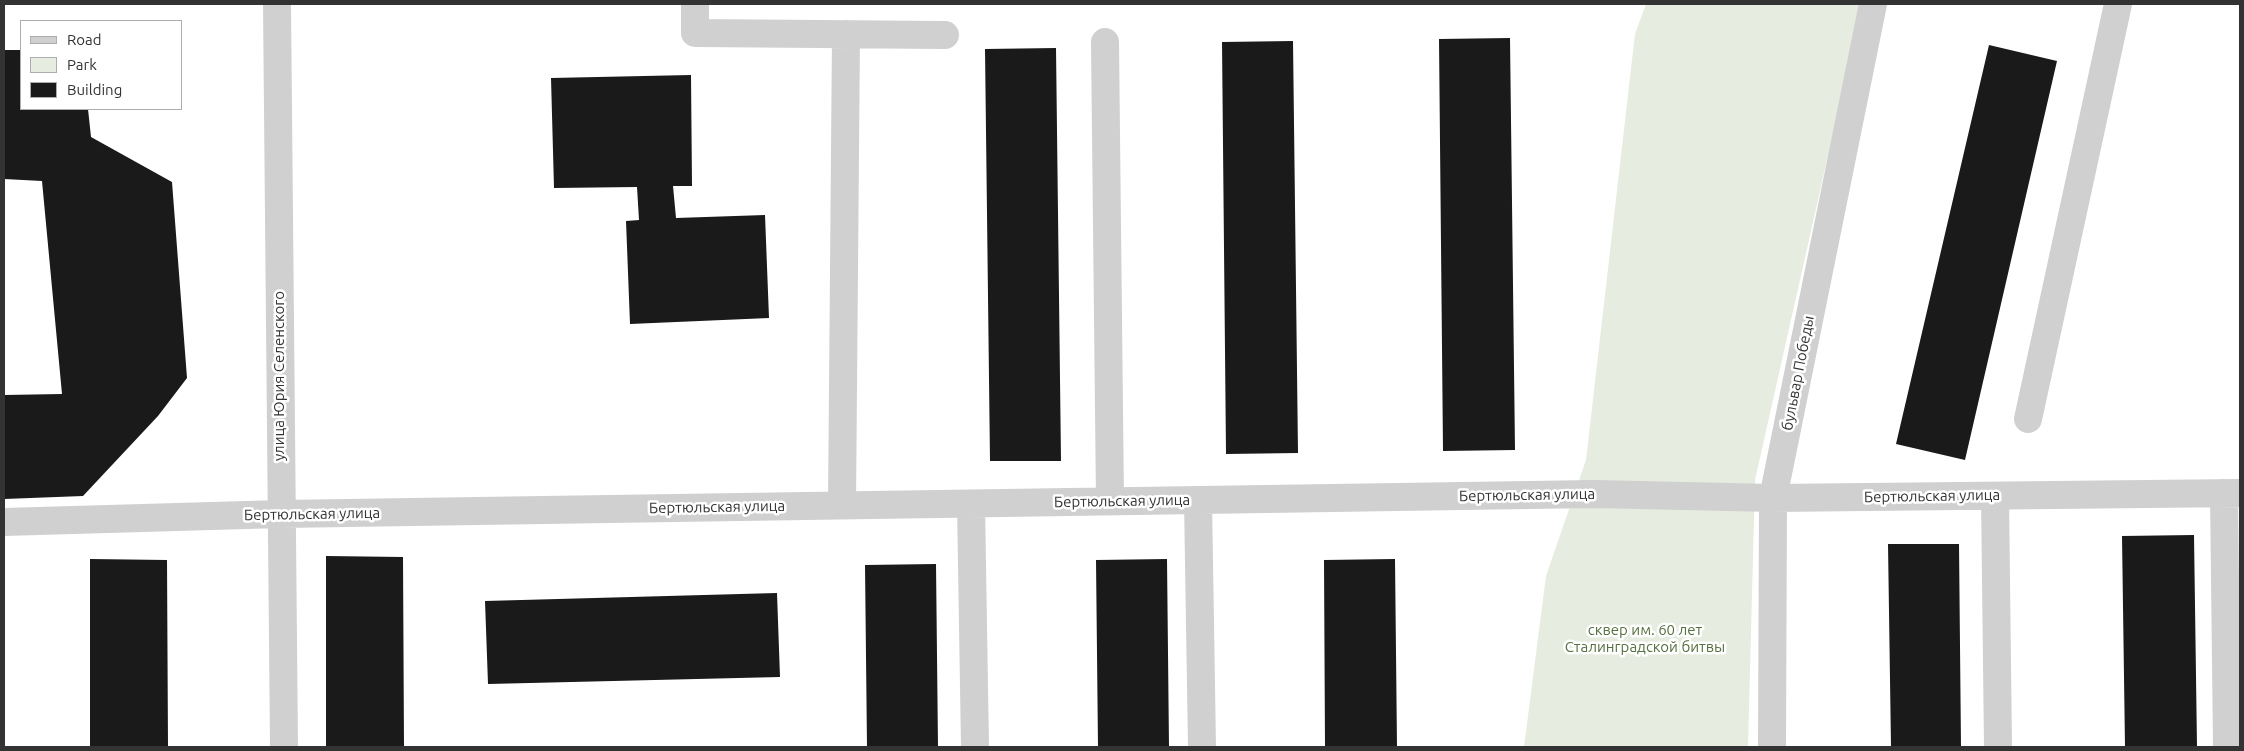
<!DOCTYPE html>
<meta charset="utf-8">
<style>
body{margin:0}
#map{position:relative;width:2244px;height:751px;overflow:hidden;background:#fff;font-family:Ubuntu,sans-serif}
canvas{display:block}
.frame{position:absolute;inset:0;border:5px solid #333;pointer-events:none}
.legend{position:absolute;left:20px;top:20px;width:162px;height:90px;box-sizing:border-box;background:#fff;border:1px solid #adadad;margin:0;padding:6px 9px;list-style:none;font-size:15px;color:#333}
.legend li{display:flex;align-items:center;gap:10px;height:25px}
.legend b{width:25px;border:1px solid #adadad}
</style>
<div id="map">
<canvas width="2244" height="751"></canvas>
<div class="frame"></div>
<ul class="legend">
<li><b style="height:6px;background:#d0d0d0"></b>Road</li>
<li><b style="height:14px;background:#e6ecdf"></b>Park</li>
<li><b style="height:14px;background:#1a1a1a"></b>Building</li>
</ul>
</div>
<script>
const g = document.querySelector('canvas').getContext('2d');
g.lineJoin = 'round';
function paint(path, color) {
  g.fillStyle = color;
  g.fill(path, 'evenodd');
}
function poly(rows) {
  const path = new Path2D();
  for (const r of rows) {
    path.moveTo(r[0], r[1]);
    for (let i = 2; i < r.length; i += 2) path.lineTo(r[i], r[i + 1]);
  }
  return path;
}
function strokePath(path, color, width, dash) {
  g.strokeStyle = color;
  g.lineWidth = width;
  g.lineCap = dash ? 'butt' : 'round';
  g.setLineDash(dash || []);
  g.stroke(path);
}
function label(font, color, halo, rows, align = 'center') {
  g.font = font + ' Ubuntu,sans-serif';
  g.lineWidth = 5;
  g.setLineDash([]);
  g.textBaseline = 'middle';
  g.strokeStyle = halo;
  g.fillStyle = color;
  for (const [text, x, y, turn = 0] of rows) {
    g.save();
    g.translate(x, y);
    g.rotate((+turn || 0) * Math.PI / 180);
    g.textAlign = isNaN(turn) ? turn : align;
    if (halo) g.strokeText(text, 0, 0);
    g.fillText(text, 0, 0);
    g.restore();
  }
}
const green = poly([
 [1646,4,1862,4,1755,480,1748,747,1524,747,1546,576,1586,460,1635,34]
]);
const building = poly([
 [1510,38,1515,450,1443,451,1439,39],
 [1293,41,1298,453,1226,454,1222,42],
 [1989,45,2057,61,1965,460,1896,444],
 [1056,48,1061,461,990,461,985,49],
 [4,50,21,50,21,109,88,109,91,137,172,182,187,378,158,416,83,496,4,499,4,395,62,394,42,181,4,179],
 [691,75,692,186,673,186,676,218,765,215,769,318,630,324,626,221,639,220,637,187,554,188,551,78],
 [2194,535,2197,747,2125,747,2122,536],
 [1888,544,1959,544,1961,747,1891,747],
 [326,556,403,557,404,747,326,747],
 [90,559,167,560,168,747,90,747],
 [1167,559,1169,747,1098,747,1096,560],
 [1395,559,1397,747,1325,747,1324,560],
 [936,564,938,747,867,747,865,565],
 [777,593,780,677,488,684,485,601]
]);
const minor = poly([
 [277,4,284,747],
 [695,4,695,33,945,35],
 [1105,42,1110,501],
 [2028,419,2118,4],
 [2224,493,2227,747],
 [1995,496,1998,747],
 [1198,500,1202,747],
 [971,504,975,747],
 [842,505,846,34],
 [4,522,281,514,1594,494,1773,498,2240,493],
 [1772,747,1773,498,1873,4]
]);
const streetNames = [
 ["бульвар Победы",1798,373,-79],
 ["улица Юрия Селенского",279,376,-90],
 ["Бертюльская улица",1527,495,-1],
 ["Бертюльская улица",1932,496,-1],
 ["Бертюльская улица",1122,501,-1],
 ["Бертюльская улица",717,507,-1],
 ["Бертюльская улица",312,514,-1]
];
const parkNames = [
 ["сквер им. 60 лет",1645,630],
 ["Сталинградской битвы",1645,647]
];
paint(green, '#e6ecdf');
paint(building, '#1a1a1a');
strokePath(minor, '#d0d0d0', 28);
label('15px', '#333', '#fff', streetNames);
label('15px', '#56703f', '#fff', parkNames);
</script>
